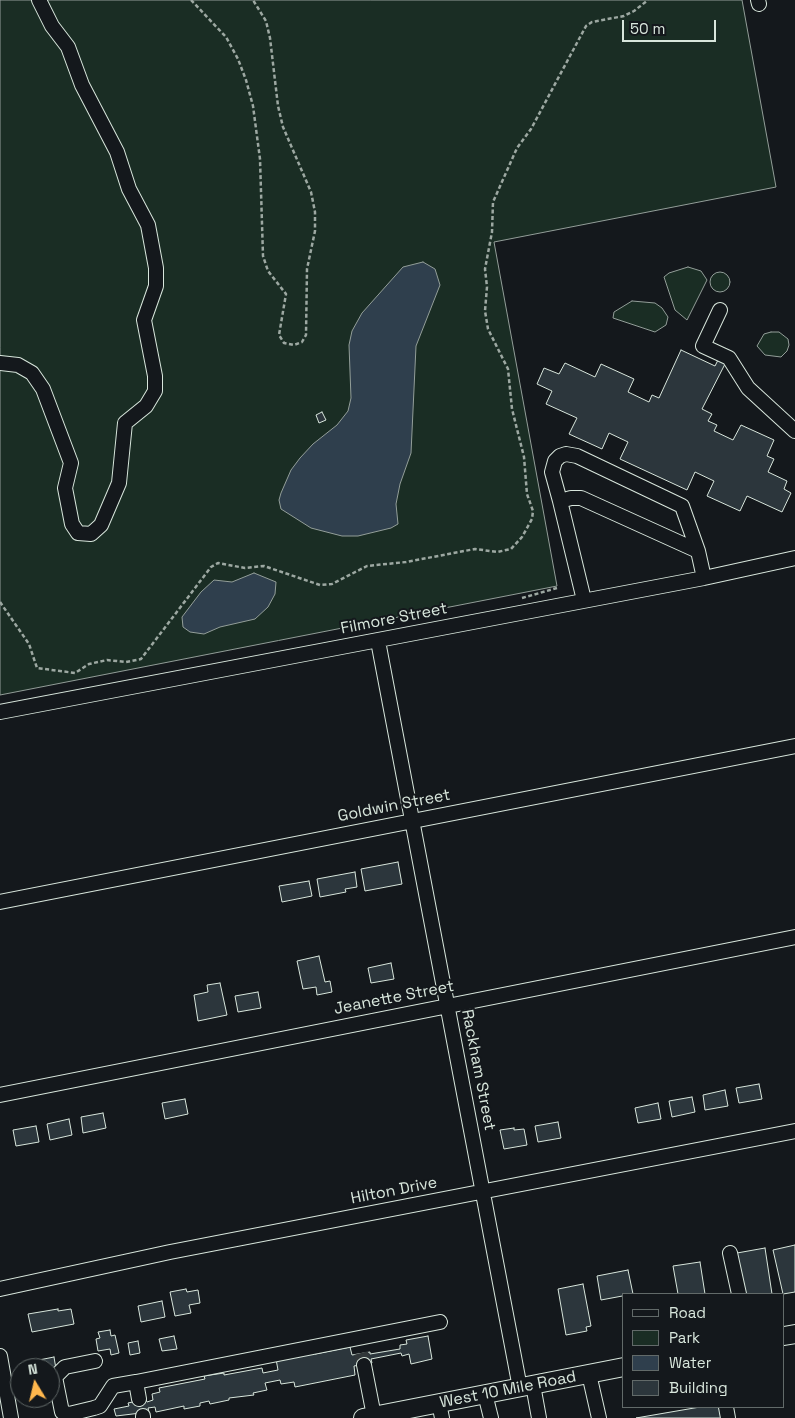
<!DOCTYPE html>
<style>
body{margin:0}
#map{position:relative;width:795px;height:1418px;overflow:hidden;background:#14181c;font-family:"Space Grotesk",sans-serif}
canvas{display:block}
.legend{position:absolute;left:622px;top:1293px;width:162px;height:115px;box-sizing:border-box;background:#14181c;border:1px solid #626a69;margin:0;padding:6px 9px;list-style:none;font-size:15px;color:#d8e6dc}
.legend li{display:flex;align-items:center;gap:10px;height:25px}
.legend b{width:25px;border:1px solid #626a69}
.north{position:absolute;left:10px;top:1358px;width:50px;height:50px;box-sizing:border-box;background:#14181c;border:1px solid #626a69;border-radius:50%;rotate:351deg;font-size:14px;font-weight:700;line-height:20px;text-align:center;color:#d8e6dc}
.north::after{content:'';display:block;margin:auto;width:18px;height:22px;background:#ffb74d;clip-path:polygon(50% 0,100% 100%,50% 72%,0 100%)}
.scale{position:absolute;left:622px;top:20px;width:94px;height:22px;box-sizing:border-box;border:2px solid #d8e6dc;border-top:0;padding-left:6px;font-size:15px;line-height:18px;white-space:nowrap;color:#d8e6dc;-webkit-text-stroke:4px #14181c;paint-order:stroke}
</style>
<div id="map">
<canvas width="795" height="1418"></canvas>
<ul class="legend">
<li><b style="height:6px;background:#14181c"></b>Road</li>
<li><b style="height:14px;background:#1a2d24"></b>Park</li>
<li><b style="height:14px;background:#2f3f4d"></b>Water</li>
<li><b style="height:14px;background:#2c363c"></b>Building</li>
</ul>
<div class="north">N</div>
<div class="scale">50 m</div>
</div>
<script>
const g = document.querySelector('canvas').getContext('2d');
g.lineJoin = 'round';
function paint(path, color) {
  g.fillStyle = color;
  g.fill(path, 'evenodd');
}
function poly(rows) {
  const path = new Path2D();
  for (const r of rows) {
    if (r.length === 3) {
      path.moveTo(r[0] + r[2], r[1]);
      path.arc(r[0], r[1], r[2], 0, 2 * Math.PI);
      continue;
    }
    path.moveTo(r[0], r[1]);
    for (let i = 2; i < r.length; i += 2) path.lineTo(r[i], r[i + 1]);
  }
  return path;
}
function strokePath(path, color, width, dash) {
  g.strokeStyle = color;
  g.lineWidth = width;
  g.lineCap = dash ? 'butt' : 'round';
  g.setLineDash(dash || []);
  g.stroke(path);
}
function label(font, color, halo, rows, align = 'center') {
  g.font = font + ' "Space Grotesk",sans-serif';
  g.lineWidth = 4;
  g.setLineDash([]);
  g.textBaseline = 'middle';
  g.strokeStyle = halo;
  g.fillStyle = color;
  for (const [text, x, y, turn = 0] of rows) {
    g.save();
    g.translate(x, y);
    g.rotate((+turn || 0) * Math.PI / 180);
    g.textAlign = isNaN(turn) ? turn : align;
    if (halo) g.strokeText(text, 0, 0);
    g.fillText(text, 0, 0);
    g.restore();
  }
}
const green = poly([
 [0,0,742,0,776,187,494,242,557,586,0,695,0,0],
 [688,267,701,271,707,280,687,320,675,310,664,277,669,273,688,267],
 [720,282,10],
 [632,301,655,303,662,308,668,317,666,325,655,332,613,318,614,312,632,301],
 [771,332,779,332,788,339,789,345,787,351,781,357,765,355,757,346,764,334,771,332]
]);
const water = poly([
 [423,262,435,269,440,285,416,346,411,453,400,484,396,504,398,524,391,528,358,536,342,536,311,528,281,509,279,500,281,493,291,470,300,458,313,444,337,425,348,411,351,398,349,345,352,331,362,313,403,267,423,262],
 [254,573,276,582,275,594,268,607,255,619,220,627,204,634,190,632,183,627,182,617,201,592,214,580,232,582,254,573]
]);
const building = poly([
 [681,350,715,366,718,360,725,364,702,409,712,414,708,421,717,425,714,431,733,440,741,425,774,440,767,456,774,459,768,472,787,481,784,489,791,493,782,512,747,496,740,511,707,496,714,481,695,472,687,490,620,459,628,442,609,433,602,449,569,434,577,418,546,404,552,391,537,384,544,368,559,374,565,363,595,377,601,364,634,379,628,392,649,402,652,395,659,398,681,350],
 [322,412,326,420,319,423,316,415,322,412],
 [398,862,402,884,365,891,361,869,398,862],
 [355,872,357,887,345,889,346,892,320,897,317,879,355,872],
 [309,881,312,896,282,902,279,886,309,881],
 [319,956,325,982,330,981,332,992,317,995,316,987,303,989,297,961,319,956],
 [391,963,394,979,371,983,368,968,391,963],
 [220,983,227,1015,198,1021,194,995,208,992,207,985,220,983],
 [258,992,261,1008,238,1012,235,996,258,992],
 [759,1084,762,1099,739,1103,736,1088,759,1084],
 [725,1090,728,1106,705,1110,703,1095,725,1090],
 [692,1097,695,1112,672,1117,669,1101,692,1097],
 [185,1099,188,1114,165,1119,162,1103,185,1099],
 [658,1103,661,1119,638,1123,635,1108,658,1103],
 [103,1113,106,1128,83,1133,81,1117,103,1113],
 [69,1119,72,1135,50,1140,47,1124,69,1119],
 [558,1122,561,1138,538,1142,535,1126,558,1122],
 [36,1126,39,1142,16,1146,13,1130,36,1126],
 [514,1128,514,1130,524,1129,527,1145,504,1149,500,1130,514,1128],
 [795,1245,795,1292,783,1294,773,1250,795,1245],
 [765,1248,772,1294,745,1294,737,1253,765,1248],
 [700,1262,705,1294,678,1294,673,1266,700,1262],
 [628,1270,633,1294,601,1300,597,1276,628,1270],
 [583,1284,591,1326,586,1327,587,1331,566,1335,558,1289,583,1284],
 [186,1289,187,1292,198,1290,200,1303,189,1305,191,1313,175,1316,170,1292,186,1289],
 [162,1301,165,1317,141,1322,138,1306,162,1301],
 [58,1309,58,1311,71,1309,74,1324,32,1332,28,1314,58,1309],
 [110,1330,111,1336,115,1335,119,1353,111,1355,110,1349,98,1351,96,1339,100,1338,98,1332,110,1330],
 [174,1336,177,1349,162,1351,159,1339,174,1336],
 [428,1336,432,1359,411,1364,409,1354,402,1356,401,1353,371,1359,372,1363,354,1366,355,1375,295,1387,294,1382,281,1384,280,1380,265,1383,267,1390,253,1393,254,1395,229,1398,229,1400,210,1404,209,1401,200,1403,200,1406,184,1409,184,1406,156,1412,155,1407,148,1408,149,1412,116,1416,114,1409,129,1406,128,1403,146,1399,147,1402,153,1400,152,1394,160,1392,159,1388,205,1379,204,1376,224,1373,224,1375,262,1368,263,1373,278,1370,276,1359,314,1351,315,1354,350,1347,352,1355,370,1352,370,1354,400,1349,400,1345,407,1344,406,1340,428,1336],
 [138,1341,140,1353,130,1355,128,1343,138,1341],
 [54,1357,56,1369,35,1368,34,1361,54,1357],
 [700,1407,719,1407,721,1418,636,1418,700,1407]
]);
const minorTunnel = poly([
 [361,1353,364,1365]
]);
const path = poly([
 [191,0,226,37,238,59,246,80,253,106,260,159,263,256,268,271,286,294,279,335,284,343,294,345,302,342,306,335,307,269,315,231,315,212,311,192,283,127,278,106,270,38,266,21,253,0],
 [522,598,557,588],
 [0,602,29,644,37,668,75,673,89,664,107,660,126,662,141,659,211,567,218,563,245,568,264,566,320,585,332,584,367,566,406,562,475,549,497,552,511,549,522,537,532,519,533,511,527,494,524,457,512,409,508,369,488,329,485,311,487,287,485,269,492,232,493,202,517,148,531,129,586,26,592,22,624,16,634,11,648,0]
]);
const minor = poly([
 [758,0,759,4],
 [720,310,703,346,729,358,748,388,795,431],
 [0,363,18,365,32,373,43,389,71,463,65,488,72,524,78,533,91,534,101,525,119,483,125,423,146,406,155,391,155,376,144,320,156,286,156,268,148,225,129,189,117,152,82,85,68,47,52,26,39,0],
 [560,501,552,472,555,461,560,456,566,454,577,456,682,506,698,551],
 [584,600,560,501,571,498,581,498,698,551,704,578],
 [378,641,520,1388],
 [0,712,704,578,795,558],
 [0,902,795,746],
 [0,1095,795,937],
 [730,1253,739,1294],
 [0,1289,170,1252,795,1131],
 [0,1356,11,1418],
 [95,1361,65,1367,55,1377,62,1412,69,1414,94,1408,100,1406,113,1386,136,1382],
 [364,1365,374,1416],
 [589,1374,599,1418],
 [533,1385,539,1418],
 [485,1394,491,1418],
 [139,1399,136,1382,440,1322],
 [439,1403,442,1418],
 [726,1407,728,1418],
 [143,1416,143,1418]
]);
const major = poly([
 [784,1336,795,1334],
 [363,1418,624,1367]
]);
const streetNames = [
 ["Filmore Street",394,619,-11],
 ["Goldwin Street",394,806,-11],
 ["Jeanette Street",394,998,-11],
 ["Rackham Street",478,1070,79],
 ["Hilton Drive",394,1191,-11],
 ["West 10 Mile Road",508,1390,-11]
];
paint(green, '#1a2d24');
strokePath(green, '#939e99', 1);
paint(water, '#2f3f4d');
strokePath(water, '#939e99', 1);
paint(building, '#2c363c');
strokePath(building, '#d8e6dc', 1);
strokePath(minorTunnel, '#313739', 14, [14, 7]);
strokePath(minor, '#d8e6dc', 16);
strokePath(major, '#d8e6dc', 20);
strokePath(path, '#9da8a2', 2.5, [4, 2.5]);
strokePath(minor, '#14181c', 14);
strokePath(major, '#14181c', 18);
label('16px', '#d8e6dc', '#14181c', streetNames);
</script>
